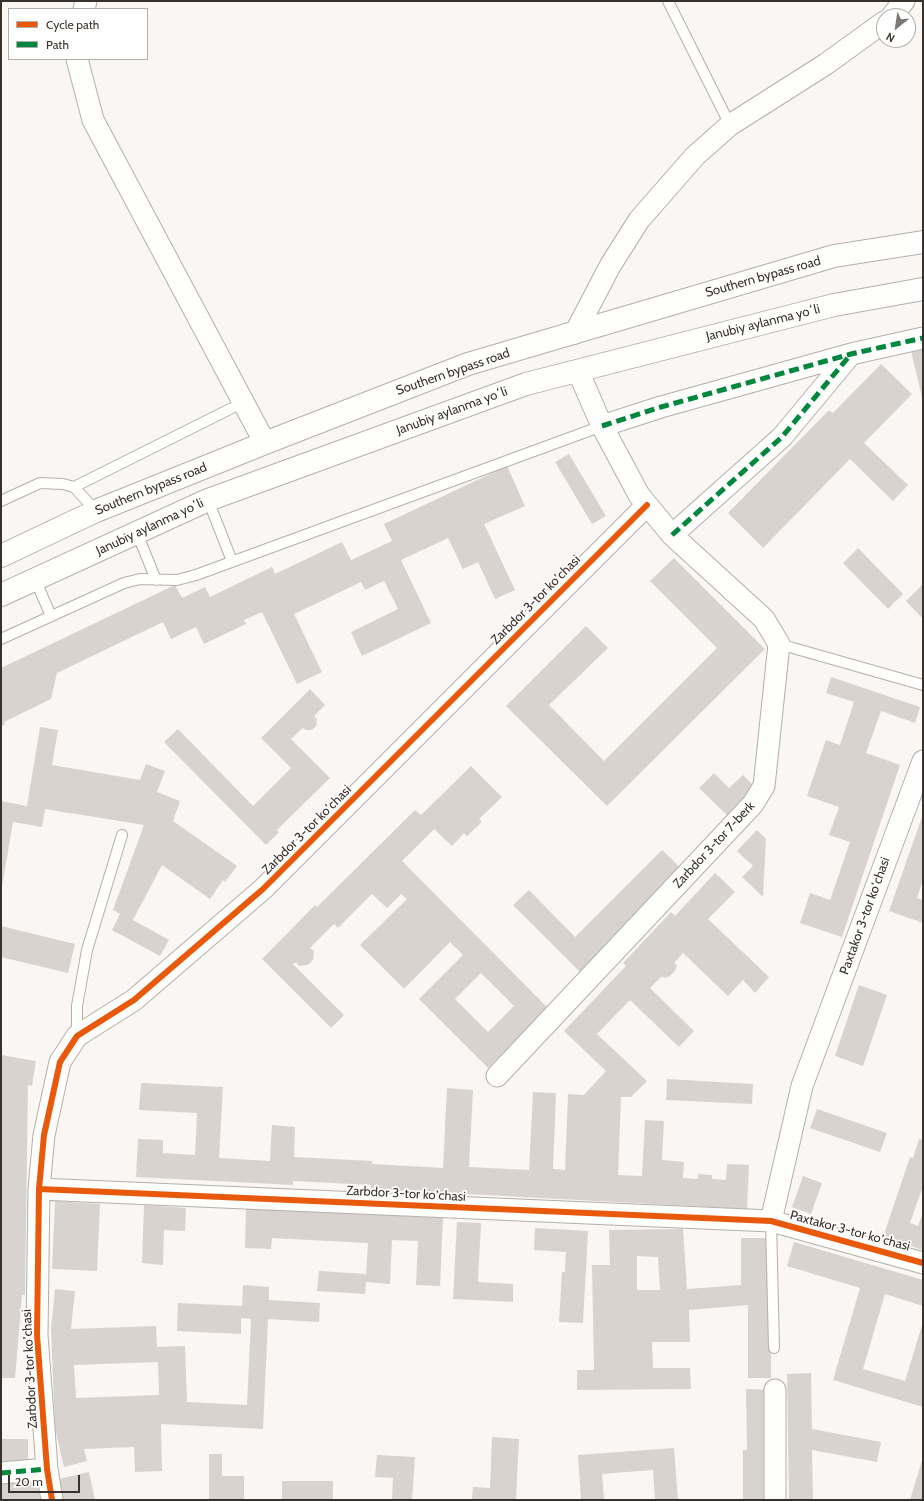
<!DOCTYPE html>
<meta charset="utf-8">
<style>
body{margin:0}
#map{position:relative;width:924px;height:1501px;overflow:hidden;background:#faf6f3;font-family:Cabin,sans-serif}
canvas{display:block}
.frame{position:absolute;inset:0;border:2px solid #39322c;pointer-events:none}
.legend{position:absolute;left:8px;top:8px;width:140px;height:52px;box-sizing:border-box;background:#fff;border:1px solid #b0adab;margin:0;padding:5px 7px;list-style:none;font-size:12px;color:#39322c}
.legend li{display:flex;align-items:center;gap:8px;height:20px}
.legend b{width:20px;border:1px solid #b0adab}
.north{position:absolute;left:876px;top:8px;width:40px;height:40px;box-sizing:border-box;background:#fff;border:1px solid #b0adab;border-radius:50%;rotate:210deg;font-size:11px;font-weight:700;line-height:16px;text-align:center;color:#39322c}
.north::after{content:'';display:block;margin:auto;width:14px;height:18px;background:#7d7772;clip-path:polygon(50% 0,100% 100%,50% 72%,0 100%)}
.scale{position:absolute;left:8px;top:1475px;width:72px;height:18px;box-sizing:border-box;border:2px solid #39322c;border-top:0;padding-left:5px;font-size:12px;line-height:14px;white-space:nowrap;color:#39322c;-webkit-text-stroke:3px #fff;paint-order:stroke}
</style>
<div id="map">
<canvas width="924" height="1501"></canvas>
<div class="frame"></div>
<ul class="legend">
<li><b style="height:5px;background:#e8590c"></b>Cycle path</li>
<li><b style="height:5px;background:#00873e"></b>Path</li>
</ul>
<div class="north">N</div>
<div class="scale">20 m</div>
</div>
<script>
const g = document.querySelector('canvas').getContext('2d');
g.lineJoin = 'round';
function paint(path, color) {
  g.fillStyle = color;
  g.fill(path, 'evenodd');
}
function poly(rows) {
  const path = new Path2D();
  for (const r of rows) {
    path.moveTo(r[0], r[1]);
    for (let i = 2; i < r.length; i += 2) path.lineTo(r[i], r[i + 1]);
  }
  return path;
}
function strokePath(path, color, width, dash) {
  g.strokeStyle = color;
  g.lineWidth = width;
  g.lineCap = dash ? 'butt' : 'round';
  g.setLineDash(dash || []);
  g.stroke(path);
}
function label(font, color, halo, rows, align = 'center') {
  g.font = font + ' Cabin,sans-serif';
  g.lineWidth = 3.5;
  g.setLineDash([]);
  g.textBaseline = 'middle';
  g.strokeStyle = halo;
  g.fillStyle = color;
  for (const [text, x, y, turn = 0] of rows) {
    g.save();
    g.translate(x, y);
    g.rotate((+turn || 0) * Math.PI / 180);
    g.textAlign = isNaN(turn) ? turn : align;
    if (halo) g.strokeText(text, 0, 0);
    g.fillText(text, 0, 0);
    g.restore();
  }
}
const building = poly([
 [923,349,923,397,922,397,911,351],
 [881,364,912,394,864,443,908,485,893,501,850,459,763,548,728,513,829,410,833,413],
 [569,454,606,516,592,524,555,462],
 [507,466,525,506,484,524,515,590,495,599,478,562,463,569,448,538,401,560,431,623,362,656,351,632,398,609,384,581,365,590,361,582,294,614,322,672,297,684,262,612,244,620,246,624,204,644,196,627,171,639,163,622,57,673,51,699,4,722,5,724,1,726,1,668,175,585,182,598,205,587,210,597,272,567,275,574,342,542,351,560,392,541,384,524],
 [858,548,903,594,888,609,843,563],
 [674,558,765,649,607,806,506,706,586,626,608,648,549,705,604,761,717,648,650,581],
 [923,584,923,619,906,601],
 [831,677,920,707,915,723,881,711,866,753,900,765,842,937,800,923,810,893,830,900,850,842,829,835,839,807,807,796,826,740,840,745,854,702,826,693],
 [310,689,325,705,314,716,317,719,316,726,312,730,306,730,303,728,291,739,330,778,277,830,279,832,266,845,164,742,178,729,253,806,291,768,261,738],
 [40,727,58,730,52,765,140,780,146,764,165,771,157,792,180,801,173,821,237,866,225,882,223,880,210,899,162,865,133,920,169,940,160,956,112,930,120,914,113,910,144,825,45,809,42,827,13,822,1,892,1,801,27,806],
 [471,766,502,797,479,819,482,822,467,836,464,833,452,846,434,829,402,861,548,1008,488,1068,419,999,463,955,450,942,404,989,360,945,407,899,401,894,387,908,372,894,338,928,334,924,310,948,314,951,313,960,308,965,299,966,296,962,293,964,344,1015,331,1028,262,959,315,905,317,907,415,810,421,815],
 [481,973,514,1006,488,1032,455,999],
 [714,773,729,788,743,775,759,791,731,819,699,788],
 [923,814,923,880,917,898,923,900,923,923,889,911],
 [757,830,766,839,763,897,742,877,753,866,737,851],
 [662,850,685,872,582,974,513,905,529,890,575,937],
 [715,873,735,892,708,919,769,977,755,993,743,980,728,996,683,953,674,963,677,965,675,971,670,976,664,978,662,976,650,988,694,1031,679,1047,630,1000,597,1034,647,1081,631,1097,621,1097,618,1175,642,1176,645,1120,664,1121,662,1160,684,1162,683,1178,698,1179,698,1174,712,1175,712,1179,726,1180,727,1164,749,1165,747,1209,371,1189,371,1185,293,1181,293,1185,136,1177,138,1139,163,1140,163,1153,195,1155,197,1113,139,1110,141,1083,223,1087,219,1158,270,1161,272,1125,295,1127,294,1157,372,1161,372,1164,443,1168,447,1088,473,1090,469,1167,529,1170,533,1092,556,1093,553,1169,565,1170,568,1094,584,1095,606,1071,564,1031,626,966,623,963,671,912,675,916],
 [1,926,75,944,68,973,1,957],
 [859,985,887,995,863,1066,835,1056],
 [1,1055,36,1061,32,1086,28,1085,25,1295,22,1295,15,1378,1,1378],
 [667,1079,753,1084,752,1104,666,1100],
 [817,1109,887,1133,880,1152,810,1128],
 [919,1139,923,1140,923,1186,910,1223,918,1226,923,1212,923,1250,883,1237,910,1157,913,1158],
 [803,1176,822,1183,811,1214,792,1207],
 [55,1201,100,1204,97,1271,52,1269],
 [144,1205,186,1208,185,1231,164,1230,163,1265,142,1263],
 [246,1208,443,1218,440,1286,416,1285,418,1241,392,1240,390,1284,366,1282,365,1294,317,1291,319,1271,366,1274,368,1243,272,1238,271,1249,245,1248],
 [457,1222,481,1223,478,1282,513,1284,513,1302,453,1299],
 [535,1228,588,1231,583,1323,559,1322,562,1272,565,1272,566,1252,534,1250],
 [683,1229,687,1289,741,1285,741,1238,771,1238,771,1378,748,1378,748,1305,689,1310,690,1342,652,1342,653,1368,690,1368,691,1389,577,1390,577,1370,594,1370,592,1265,610,1265,609,1230],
 [637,1256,658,1257,660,1290,637,1290],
 [794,1242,923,1280,923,1306,885,1294,863,1369,905,1381,923,1322,923,1407,833,1380,860,1288,787,1266],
 [243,1285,269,1287,269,1300,320,1303,319,1322,268,1319,263,1429,161,1424,162,1471,135,1472,134,1447,84,1449,87,1461,64,1467,55,1428,51,1329,55,1289,75,1291,71,1329,156,1326,157,1347,185,1346,187,1402,247,1405,251,1319,241,1318,241,1334,177,1331,178,1303,242,1306],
 [158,1362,159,1395,76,1398,74,1365],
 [811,1373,812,1429,881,1442,877,1462,812,1450,813,1500,789,1500,787,1374],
 [746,1389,771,1390,771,1500,743,1500,743,1450,747,1450],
 [492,1437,519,1439,516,1500,472,1500,473,1487,490,1488],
 [1,1439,28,1439,28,1465,1,1465],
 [674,1448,678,1500,655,1500,653,1470,602,1474,604,1500,581,1500,578,1455],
 [209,1454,222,1454,222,1476,244,1476,244,1500,209,1500],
 [377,1455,415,1457,412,1500,392,1500,393,1478,375,1477],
 [923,1457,923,1500,910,1500],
 [89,1472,95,1500,63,1500,59,1479],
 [37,1477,40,1500,1,1500,1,1478],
 [282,1481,333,1481,333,1500,282,1500]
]);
const lane = poly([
 [668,1,730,125],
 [74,487,242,403],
 [208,500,232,561],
 [1,501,40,483,63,484,74,487,96,511],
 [137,533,156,580],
 [35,579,51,616],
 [1,639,124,583,140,579,177,580,196,575,602,426],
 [779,644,923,685],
 [77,1036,77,1006,87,950,122,835],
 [771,1221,774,1348]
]);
const street = poly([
 [84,9,86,1],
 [892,16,904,1],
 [77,59,93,120,265,443],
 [575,333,610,266,639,220,695,156,730,125,826,64,884,22],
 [602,426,661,407,851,354,923,338],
 [672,535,782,437,851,354],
 [497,1076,753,804,764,786,779,644,764,619,672,535,639,495,602,426,578,371],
 [39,1189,771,1221,923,1263],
 [771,1221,802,1086,923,761],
 [775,1390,775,1500],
 [1,1473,47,1469],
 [52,1500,47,1469,37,1335,39,1189,44,1135,60,1062,77,1036,134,1000,263,889,647,505]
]);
const highway = poly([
 [1,556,96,511,265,443,468,364,834,256,923,242],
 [1,595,208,500,526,384,834,305,923,289]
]);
const quiet = poly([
 [602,426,661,407,851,354,923,338],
 [672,535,782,437,851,354],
 [1,1473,47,1469]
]);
const cycleway = poly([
 [39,1189,771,1221,923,1263],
 [52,1500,47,1469,37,1335,39,1189,44,1135,60,1062,77,1036,134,1000,263,889,647,505]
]);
const streetNames = [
 ["Southern bypass road",763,277,-16],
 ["Janubiy aylanma yoʻli",763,323,-14],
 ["Southern bypass road",453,372,-19],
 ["Janubiy aylanma yoʻli",452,411,-20],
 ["Southern bypass road",151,489,-22],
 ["Janubiy aylanma yoʻli",150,527,-25],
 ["Zarbdor 3-tor koʼchasi",536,600,-45],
 ["Zarbdor 3-tor koʼchasi",307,830,-45],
 ["Zarbdor 3-tor 7-berk",714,845,-47],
 ["Paxtakor 3-tor koʼchasi",865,916,-70],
 ["Zarbdor 3-tor koʼchasi",406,1194,3],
 ["Paxtakor 3-tor koʼchasi",850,1231,15],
 ["Zarbdor 3-tor koʼchasi",30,1369,-93]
];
paint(building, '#d8d3cf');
strokePath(lane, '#b4afab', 12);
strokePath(street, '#b4afab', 23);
strokePath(highway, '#b4afab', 24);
strokePath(lane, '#fefefd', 10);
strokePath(street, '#fefefd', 21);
strokePath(highway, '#fefefd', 22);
strokePath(quiet, '#00873e', 5, [10, 5]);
strokePath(cycleway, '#e8590c', 6);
label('13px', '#39322c', '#fff', streetNames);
</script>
